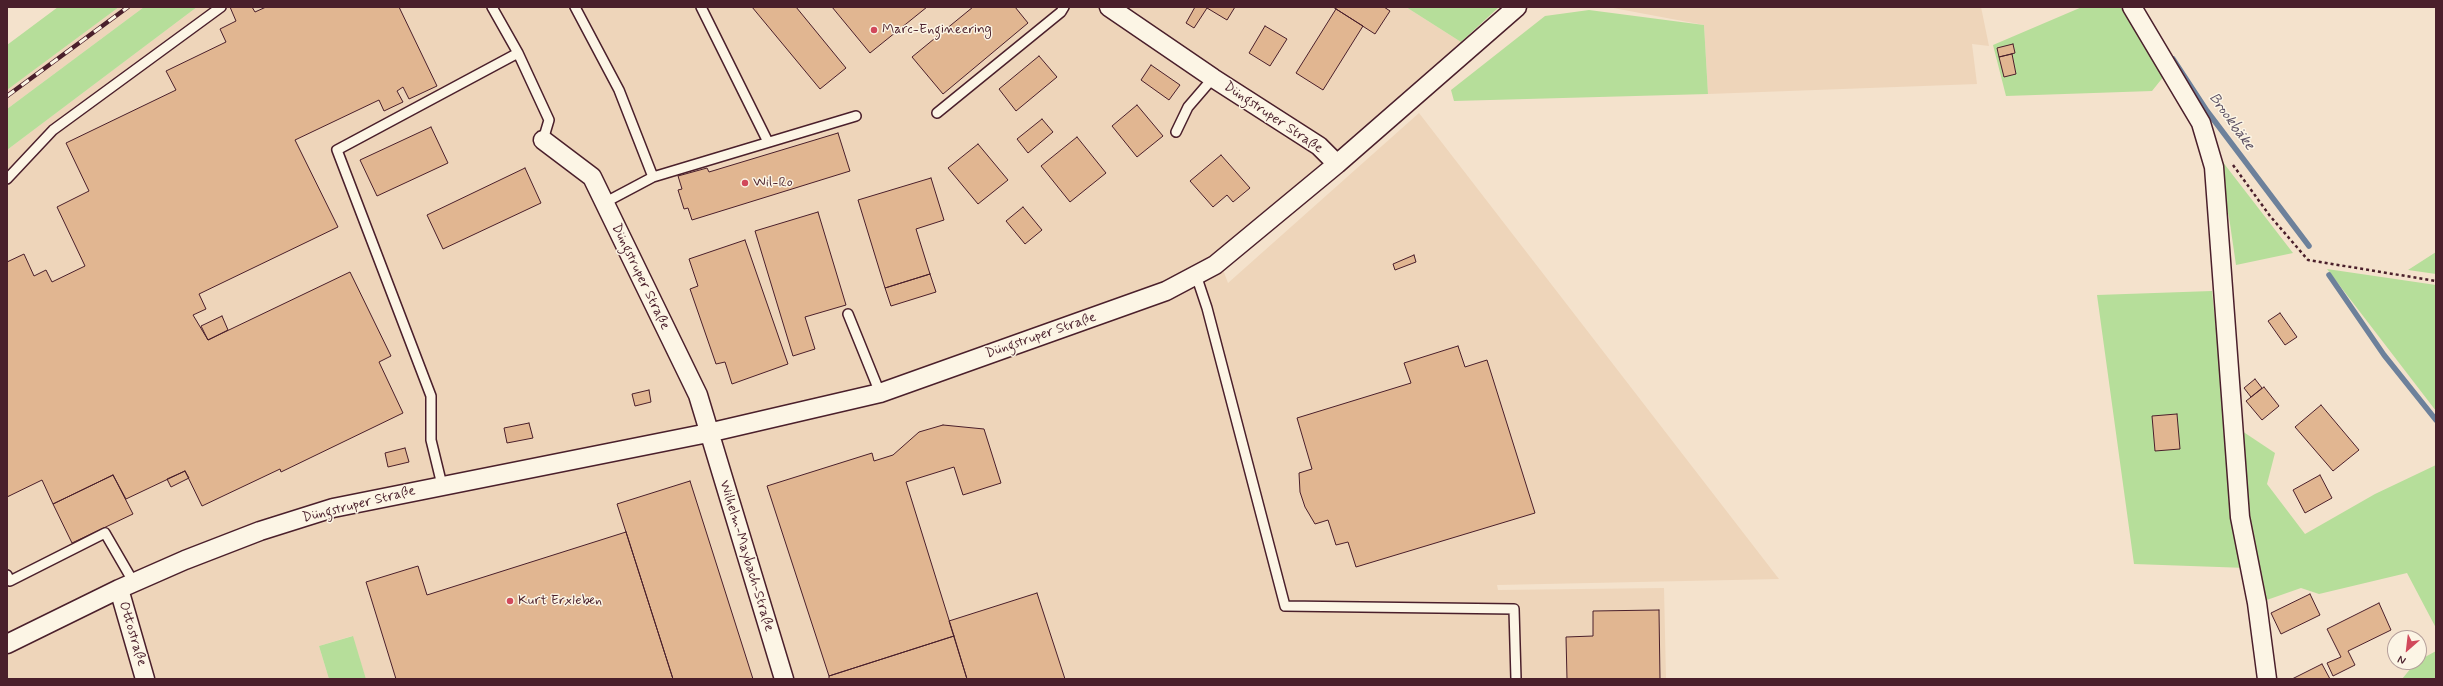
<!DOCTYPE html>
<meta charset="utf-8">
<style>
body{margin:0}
#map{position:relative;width:2443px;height:686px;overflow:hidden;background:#f4e2cc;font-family:Mynerve,sans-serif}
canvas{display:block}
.frame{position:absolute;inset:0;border:8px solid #4a1f2b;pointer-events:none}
.north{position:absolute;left:2387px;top:630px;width:40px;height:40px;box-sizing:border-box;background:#fcf5e5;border:1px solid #b59f9b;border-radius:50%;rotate:208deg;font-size:11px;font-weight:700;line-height:16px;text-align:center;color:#4a1f2b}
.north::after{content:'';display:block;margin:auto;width:14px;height:18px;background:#d1495b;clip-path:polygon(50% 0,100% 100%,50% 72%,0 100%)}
</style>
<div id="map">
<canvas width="2443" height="686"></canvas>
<div class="frame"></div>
<div class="north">N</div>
</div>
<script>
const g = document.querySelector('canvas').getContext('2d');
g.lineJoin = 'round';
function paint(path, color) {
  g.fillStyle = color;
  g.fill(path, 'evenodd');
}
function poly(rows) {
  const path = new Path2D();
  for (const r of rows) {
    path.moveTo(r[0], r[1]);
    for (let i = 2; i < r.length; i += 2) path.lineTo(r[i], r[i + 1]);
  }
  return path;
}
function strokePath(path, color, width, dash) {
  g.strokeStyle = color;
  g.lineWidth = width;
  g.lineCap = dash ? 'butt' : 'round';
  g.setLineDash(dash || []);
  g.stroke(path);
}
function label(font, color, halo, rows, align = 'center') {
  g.font = font + ' Mynerve,sans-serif';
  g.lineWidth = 3;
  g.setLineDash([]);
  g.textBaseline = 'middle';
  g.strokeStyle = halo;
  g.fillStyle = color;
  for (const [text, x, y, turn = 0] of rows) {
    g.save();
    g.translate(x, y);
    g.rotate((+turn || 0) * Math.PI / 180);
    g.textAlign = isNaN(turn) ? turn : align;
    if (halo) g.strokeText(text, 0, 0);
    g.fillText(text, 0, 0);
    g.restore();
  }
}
const built = poly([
 [119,7,144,7,7,109,7,90],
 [197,7,1406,7,1461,42,1217,254,1228,283,1419,113,1779,579,1497,585,1498,590,1664,588,1666,679,366,679,352,636,319,646,329,679,7,679,7,150],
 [1608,7,1981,7,1989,46,1972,44,1977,84,1708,94,1704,25]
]);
const green = poly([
 [58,7,119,7,7,90,7,45],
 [144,7,197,7,7,150,7,109],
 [1406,7,1499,7,1461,42],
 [2082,7,2124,7,2164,76,2152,91,2006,96,1993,45],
 [1589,10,1704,25,1708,94,1454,101,1451,90,1545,16],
 [2222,161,2293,253,2236,265,2229,217,2217,173],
 [2436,252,2436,274,2408,270],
 [2327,269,2436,285,2436,411],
 [2212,291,2236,516,2247,568,2134,564,2097,295],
 [2239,429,2275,453,2267,484,2305,534,2375,494,2436,465,2436,628,2407,573,2319,594,2301,588,2261,602,2244,517],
 [353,636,366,679,329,679,319,646],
 [2436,651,2436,679,2402,679,2416,662]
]);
const stream = poly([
 [2173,59,2207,111,2309,246],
 [2329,275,2384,355,2436,420]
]);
const building = poly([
 [230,7,252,7,255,12,266,7,399,7,437,86,409,99,403,87,397,91,403,102,384,111,379,100,295,140,338,227,199,294,206,309,193,315,208,340,350,272,391,356,379,362,403,413,281,472,280,469,202,506,185,471,126,499,113,475,53,504,42,480,7,497,7,262,24,254,34,276,46,270,52,282,85,266,57,207,89,191,66,143,176,90,166,71,226,42,220,29,236,21,230,7],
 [752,7,796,7,846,68,820,89,752,7],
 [832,7,927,7,870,53,832,7],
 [973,7,1015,7,1028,23,943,94,912,57,973,7],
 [1195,7,1235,7,1227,20,1207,8,1194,28,1186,23,1195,7],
 [1333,7,1384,7,1390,11,1375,34,1333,7],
 [1336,9,1363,26,1323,90,1296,73,1336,9],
 [1265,26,1287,39,1270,66,1249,53,1265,26],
 [2013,44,2015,53,1999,57,1997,48,2013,44],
 [2012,54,2016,74,2004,77,1999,57,2012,54],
 [1039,56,1057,77,1016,111,999,89,1039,56],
 [1151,65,1180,85,1169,100,1141,80,1151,65],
 [1137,105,1163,136,1137,157,1112,126,1137,105],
 [1042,119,1053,132,1028,153,1017,139,1042,119],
 [431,127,448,163,377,196,360,160,431,127],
 [838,133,850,171,692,220,688,208,684,209,678,190,682,189,678,176,707,168,709,172,838,133],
 [1077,137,1106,173,1070,202,1041,166,1077,137],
 [978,144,1008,180,978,204,948,168,978,144],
 [1221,155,1250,188,1233,202,1227,195,1213,207,1190,181,1221,155],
 [525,168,541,203,443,249,427,215,525,168],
 [931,178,944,220,916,229,930,274,885,288,858,200,931,178],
 [1023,207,1042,230,1025,244,1006,221,1023,207],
 [818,212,846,305,805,317,815,349,793,356,755,231,818,212],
 [745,240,788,364,732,384,725,362,716,364,690,289,698,286,689,259,745,240],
 [1414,255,1416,262,1395,270,1393,264,1414,255],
 [930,274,936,292,891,306,885,288,930,274],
 [2280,313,2297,337,2285,345,2268,321,2280,313],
 [222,316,228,330,208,340,201,326,222,316],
 [1458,346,1465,367,1487,360,1535,513,1356,567,1348,542,1336,545,1328,520,1315,524,1305,507,1300,492,1299,473,1312,469,1297,418,1411,383,1404,363,1458,346],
 [2255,379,2262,388,2251,397,2244,388,2255,379],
 [2264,387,2279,406,2262,420,2246,401,2264,387],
 [649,390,651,402,635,406,632,394,649,390],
 [2321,405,2359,450,2333,471,2295,427,2321,405],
 [2177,414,2180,449,2155,451,2152,416,2177,414],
 [529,423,533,438,507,443,504,428,529,423],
 [943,425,984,429,1001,483,963,495,954,467,906,482,954,636,829,676,767,486,872,453,874,461,893,455,919,432,943,425],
 [405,448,409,462,388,467,385,453,405,448],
 [185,471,189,478,171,487,167,479,185,471],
 [113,475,133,514,72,543,53,504,113,475],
 [2320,475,2332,498,2305,513,2293,490,2320,475],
 [690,481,753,679,673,679,626,532,617,504,690,481],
 [626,532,673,679,396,679,366,582,418,566,427,595,626,532],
 [1037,593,1065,679,967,679,949,621,1037,593],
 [2310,594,2320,615,2281,634,2271,613,2310,594],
 [2379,603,2391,630,2348,651,2355,665,2333,676,2327,663,2341,657,2327,629,2379,603],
 [1659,610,1660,679,1567,679,1566,637,1593,636,1593,611,1659,610],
 [954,636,967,679,829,679,829,676,954,636],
 [2322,664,2330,679,2292,679,2322,664]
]);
const path = poly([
 [2233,165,2270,216,2308,260,2436,281]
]);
const lane = poly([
 [492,7,518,53,549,120,543,140],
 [575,7,619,90,653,177],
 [701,7,768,142],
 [937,113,1061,12,1064,7],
 [1176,132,1188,107,1213,78],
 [7,179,53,130,221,7],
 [604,203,653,177,856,116],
 [1196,275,1207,308,1285,606,1514,609,1516,679],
 [848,314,880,393],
 [442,485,431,440,431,396,337,150,518,53],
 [7,575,10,581,105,533,134,583]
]);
const street = poly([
 [1109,7,1213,78,1319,146,1337,164],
 [2132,7,2201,123,2214,167,2240,517,2257,603,2267,679],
 [543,140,592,177,698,395,784,679],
 [119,589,145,679],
 [7,644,119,589,185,560,260,531,333,508,708,433,880,393,1166,291,1215,265,1337,164,1517,7]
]);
const rail = poly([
 [7,96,128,7]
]);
const markers = [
 [874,30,4,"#d1495b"],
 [745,183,4,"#d1495b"],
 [510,601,4,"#d1495b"]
];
const poiNames = [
 ["Marc-Engineering",882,30],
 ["Wil-Ro",753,183],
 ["Kurt Erxleben",518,601]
];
const streetNames = [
 ["Düngstruper Straße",1273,118,34],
 ["Düngstruper Straße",640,277,64],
 ["Düngstruper Straße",1041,336,-19],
 ["Düngstruper Straße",359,505,-14],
 ["Wilhelm-Maybach-Straße",746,556,73],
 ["Ottostraße",132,634,73]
];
const waterNames = [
 ["Brookbäke",2231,122,54]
];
paint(built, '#eed5ba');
paint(green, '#b6de9a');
strokePath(stream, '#6d819b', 5.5);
paint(building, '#e1b691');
strokePath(building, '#4a1f2b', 1);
strokePath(lane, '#4a1f2b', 12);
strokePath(street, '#4a1f2b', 21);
strokePath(path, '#4a1f2b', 2.5, [3, 3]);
strokePath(lane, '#fcf5e5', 9);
strokePath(street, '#fcf5e5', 18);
strokePath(rail, '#4a1f2b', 4.5);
strokePath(rail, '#fcf5e5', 3, [9]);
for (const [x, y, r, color] of markers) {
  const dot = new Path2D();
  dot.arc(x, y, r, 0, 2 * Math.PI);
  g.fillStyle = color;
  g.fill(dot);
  strokePath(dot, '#fcf5e5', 1.5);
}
label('14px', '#4a1f2b', '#fcf5e5', poiNames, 'left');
label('14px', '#4a1f2b', '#fcf5e5', streetNames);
label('italic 15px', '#5c5063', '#fcf5e5', waterNames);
</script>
